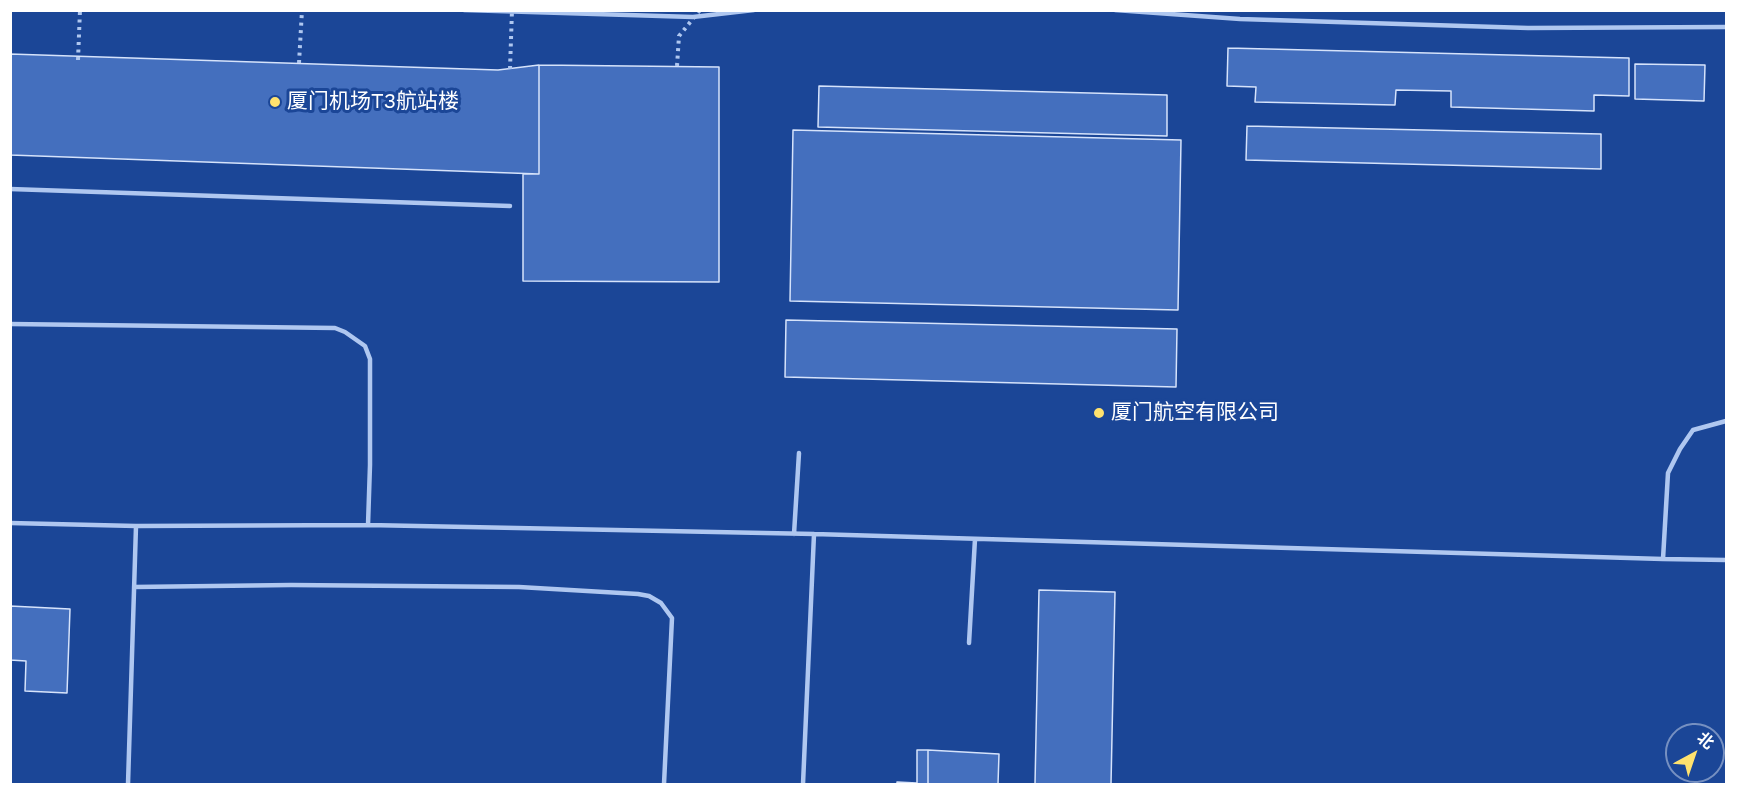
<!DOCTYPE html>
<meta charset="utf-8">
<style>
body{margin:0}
#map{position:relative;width:1737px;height:795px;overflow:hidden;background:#1b4697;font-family:"Work Sans","Noto Sans SC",sans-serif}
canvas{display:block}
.frame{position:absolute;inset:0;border:12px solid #fff;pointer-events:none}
.north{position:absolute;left:1665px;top:723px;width:60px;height:60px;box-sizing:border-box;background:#1b4697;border:2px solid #7690c1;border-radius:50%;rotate:40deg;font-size:16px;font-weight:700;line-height:24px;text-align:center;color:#fff}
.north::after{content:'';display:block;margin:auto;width:21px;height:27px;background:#ffe26e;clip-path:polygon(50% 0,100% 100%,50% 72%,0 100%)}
</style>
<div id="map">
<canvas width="1737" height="795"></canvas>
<div class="frame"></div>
<div class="north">北</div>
</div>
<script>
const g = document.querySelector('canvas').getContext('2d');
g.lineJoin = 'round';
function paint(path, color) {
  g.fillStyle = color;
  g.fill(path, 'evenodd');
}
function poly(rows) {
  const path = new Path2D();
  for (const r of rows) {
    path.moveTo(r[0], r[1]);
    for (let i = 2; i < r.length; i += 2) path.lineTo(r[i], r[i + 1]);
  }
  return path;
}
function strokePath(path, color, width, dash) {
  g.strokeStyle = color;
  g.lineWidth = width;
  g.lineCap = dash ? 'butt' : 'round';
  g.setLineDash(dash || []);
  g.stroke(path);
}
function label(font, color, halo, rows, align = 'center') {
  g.font = font + ' "Work Sans","Noto Sans SC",sans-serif';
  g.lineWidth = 6;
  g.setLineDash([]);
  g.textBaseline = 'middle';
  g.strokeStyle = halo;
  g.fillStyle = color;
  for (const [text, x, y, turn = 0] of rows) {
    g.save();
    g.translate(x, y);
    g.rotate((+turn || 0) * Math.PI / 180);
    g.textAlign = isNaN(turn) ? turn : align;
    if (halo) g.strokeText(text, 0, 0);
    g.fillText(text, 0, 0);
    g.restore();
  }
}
const building = poly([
 [1228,48,1629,58,1629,96,1594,95,1594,111,1451,107,1451,91,1396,90,1395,105,1255,102,1256,87,1227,86,1228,48],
 [10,54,498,70,539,65,539,174,10,155,10,54],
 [1635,64,1705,65,1704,101,1635,99,1635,64],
 [539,65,719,67,719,282,523,281,523,174,539,174,539,65],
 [819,86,1167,95,1167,136,818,127,819,86],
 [1247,126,1601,134,1601,169,1246,160,1247,126],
 [793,130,1181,140,1178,310,790,301,793,130],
 [786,320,1177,329,1176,387,785,377,786,320],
 [1039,590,1115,592,1111,784,1035,784,1039,590],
 [10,606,70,609,67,693,25,691,26,661,10,660,10,606],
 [917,750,928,750,928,784,897,784,897,782,917,783,917,750],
 [928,750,999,754,998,784,928,784,928,750]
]);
const path = poly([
 [78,60,80,10],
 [299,63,302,10]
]);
const lane = poly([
 [464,10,693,17,754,10],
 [1115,10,1240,19,1528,28,1726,27],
 [10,189,510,206],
 [10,324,335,328,345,332,365,346,370,359,370,465,368,525],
 [10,523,136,526,368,525,814,534,1663,559,1668,473,1680,449,1693,430,1726,421],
 [794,534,799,453],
 [1663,559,1726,560],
 [134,587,291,585,519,587,638,594,649,596,661,603,672,618,664,784],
 [969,643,975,539],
 [128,784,136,526],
 [803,784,814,534]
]);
const pathBridge = poly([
 [677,66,679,36,700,10],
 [510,69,512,10]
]);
const markers = [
 [275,102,6,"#ffe26e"],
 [1099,413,6,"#ffe26e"]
];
const poiNames = [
 ["厦门机场T3航站楼",287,102],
 ["厦门航空有限公司",1111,413]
];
paint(building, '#446fbe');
strokePath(building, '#d6e3fb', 1.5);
strokePath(path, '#afc7f0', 4, [3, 4.5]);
strokePath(lane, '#afc7f0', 4.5);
strokePath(pathBridge, '#afc7f0', 4, [3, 4.5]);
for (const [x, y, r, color] of markers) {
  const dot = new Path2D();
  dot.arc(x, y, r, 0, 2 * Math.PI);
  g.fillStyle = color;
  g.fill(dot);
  strokePath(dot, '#1b4697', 2);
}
label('21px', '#fff', '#1b4697', poiNames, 'left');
</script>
